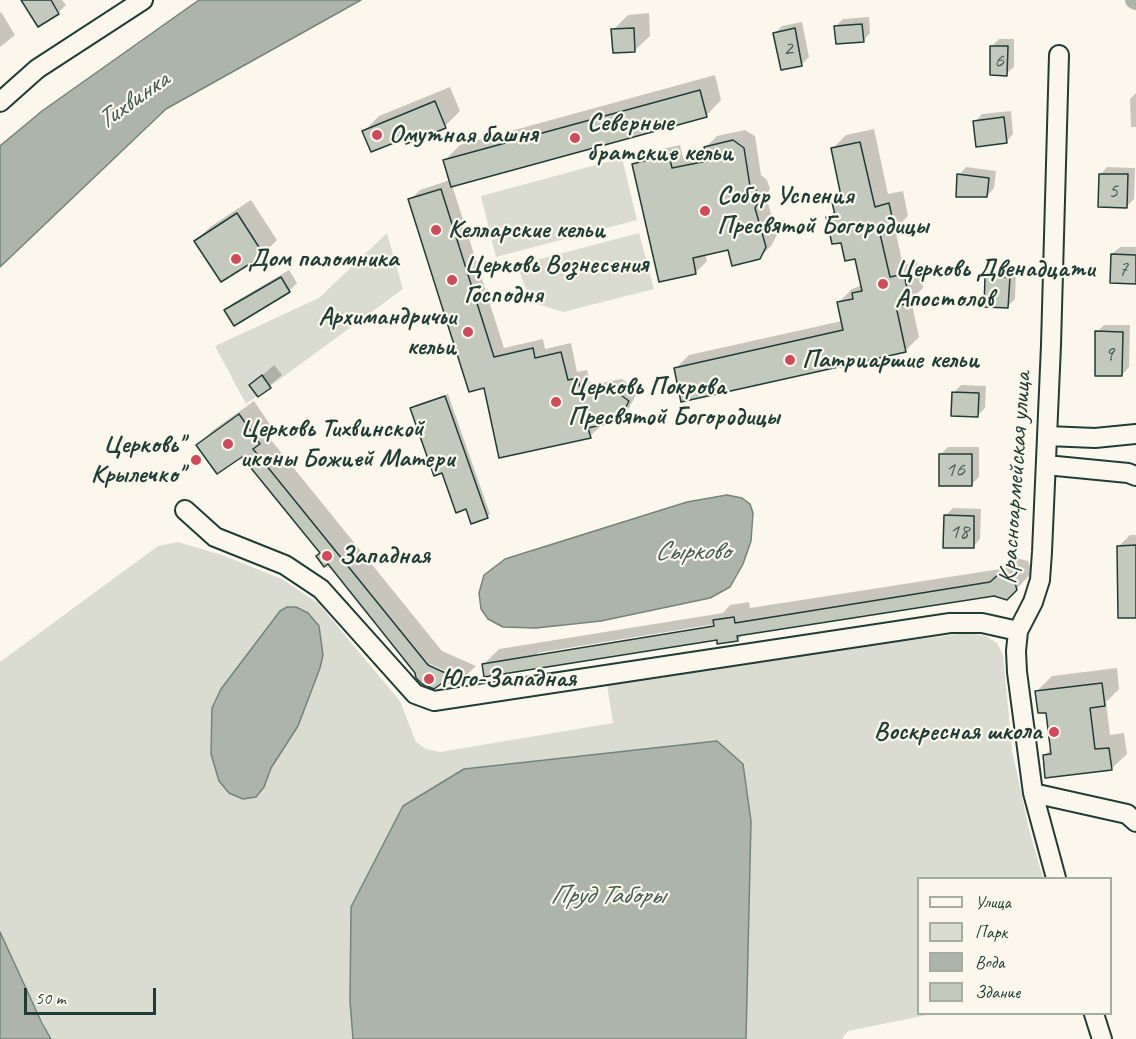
<!DOCTYPE html>
<meta charset="utf-8">
<style>
body{margin:0}
#map{position:relative;width:1136px;height:1039px;overflow:hidden;background:#fbf7ec;font-family:Caveat,sans-serif}
canvas{display:block}
.legend{position:absolute;left:917px;top:877px;width:195px;height:138px;box-sizing:border-box;background:#fbf7ec;border:2px solid #a3ada2;margin:0;padding:8px 10px;list-style:none;font-size:18px;color:#1f3d34}
.legend li{display:flex;align-items:center;gap:12px;height:30px}
.legend b{width:30px;border:2px solid #a3ada2}
.scale{position:absolute;left:24px;top:988px;width:132px;height:27px;box-sizing:border-box;border:3px solid #1f3d34;border-top:0;padding-left:8px;font-size:18px;line-height:21px;white-space:nowrap;color:#1f3d34;-webkit-text-stroke:4px #fbf7ec;paint-order:stroke}
</style>
<div id="map">
<canvas width="1136" height="1039"></canvas>
<ul class="legend">
<li><b style="height:8px;background:#fbf7ec"></b>Улица</li>
<li><b style="height:16px;background:#dbdcd1"></b>Парк</li>
<li><b style="height:16px;background:#adb4aa"></b>Вода</li>
<li><b style="height:16px;background:#c4c9be"></b>Здание</li>
</ul>
<div class="scale">50 m</div>
</div>
<script>
const g = document.querySelector('canvas').getContext('2d');
g.lineJoin = 'round';
function paint(path, color) {
  g.fillStyle = color;
  g.fill(path, 'evenodd');
}
function poly(rows) {
  const path = new Path2D();
  for (const r of rows) {
    path.moveTo(r[0], r[1]);
    for (let i = 2; i < r.length; i += 2) path.lineTo(r[i], r[i + 1]);
  }
  return path;
}
function strokePath(path, color, width, dash) {
  g.strokeStyle = color;
  g.lineWidth = width;
  g.lineCap = dash ? 'butt' : 'round';
  g.setLineDash(dash || []);
  g.stroke(path);
}
function label(font, color, halo, rows, align = 'center') {
  g.font = font + ' Caveat,sans-serif';
  g.lineWidth = 4.5;
  g.setLineDash([]);
  g.textBaseline = 'middle';
  g.strokeStyle = halo;
  g.fillStyle = color;
  for (const [text, x, y, turn = 0] of rows) {
    g.save();
    g.translate(x, y);
    g.rotate((+turn || 0) * Math.PI / 180);
    g.textAlign = isNaN(turn) ? turn : align;
    if (halo) g.strokeText(text, 0, 0);
    g.fillText(text, 0, 0);
    g.restore();
  }
}
const green = poly([
 [622,158,637,220,496,257,481,196],
 [387,233,403,289,246,404,215,346,319,298],
 [639,233,654,289,563,312,531,302,517,265],
 [178,542,222,555,282,579,318,603,400,701,416,742,426,749,440,752,613,723,606,679,967,633,986,636,997,643,1003,655,1012,750,1029,829,1043,878,918,878,918,1014,932,1014,848,1031,842,1039,746,1039,751,821,743,764,351,907,350,1001,353,1039,51,1039,0,932,0,662,158,546]
]);
const water = poly([
 [199,0,361,0,166,109,0,267,0,146,42,111,199,0],
 [727,495,742,498,750,504,753,513,751,541,743,564,730,587,710,598,601,621,536,628,503,627,488,619,481,609,479,593,484,575,505,559,687,502,727,495],
 [287,607,296,607,308,613,319,626,323,655,320,668,298,726,271,768,264,787,256,797,243,799,229,793,219,781,211,754,212,708,221,689,280,611,287,607],
 [717,741,743,764,751,821,746,1039,353,1039,350,1001,351,907,403,806,464,769,717,741],
 [0,932,42,1023,51,1039,0,1039,0,932]
]);
const shadow = poly([
 [27,0,62,0,66,5,58,13,38,25],
 [1,12,15,35,0,47,0,13],
 [649,13,650,36,634,51,613,30,628,15],
 [869,17,870,33,863,41,836,26,843,19],
 [802,22,809,57,802,64,775,33,782,26],
 [999,39,1014,39,1014,67,1006,74,992,46],
 [715,75,721,100,706,116,452,185,504,348,543,339,545,349,571,343,577,372,587,370,591,385,622,379,638,391,628,410,618,420,599,424,600,427,590,436,485,386,410,200,420,190,450,180,445,160,460,145],
 [450,87,460,111,445,126,404,137,364,131,379,116],
 [1136,93,1136,127,1131,127,1130,99],
 [1011,111,1013,134,1006,142,975,122,982,114],
 [874,129,888,194,903,191,908,216,895,229,903,265,917,262,923,288,911,300,919,337,906,350,675,369,689,355,842,321,838,303,852,289,862,285,856,258,842,241,828,217,835,210,833,199,842,190,832,149,846,135],
 [745,130,755,136,761,175,767,180,770,189,766,196,777,235,771,246,759,258,729,249,705,254,707,261,696,272,660,280,634,164,645,153,680,145,683,158,707,153,705,148,717,136],
 [966,167,996,171,994,188,987,196,959,175],
 [1107,167,1135,168,1134,199,1127,206,1100,175],
 [251,200,277,240,263,254,196,241,210,227],
 [1120,247,1136,247,1136,283,1112,254],
 [289,270,297,283,289,291,234,324,226,310,233,303],
 [994,270,1016,271,1015,299,1008,306,987,278],
 [1104,325,1130,325,1129,367,1122,375,1097,332],
 [274,365,282,375,259,395,251,385],
 [961,385,986,386,985,408,978,415,954,392],
 [448,394,490,514,487,517,443,472,412,409,415,405],
 [254,401,273,429,267,435,442,651,476,666,462,679,441,682,417,672,242,455,198,445,212,431],
 [430,664,450,673,450,675,429,667],
 [948,447,979,447,979,477,971,485,940,455],
 [953,508,981,509,980,539,973,547,945,516],
 [1130,535,1136,535,1136,617,1119,546],
 [1016,558,1028,561,1032,573,1007,598,994,595,743,634,738,640,718,638,483,665,499,649,723,613,730,605,749,602,750,608,1007,568],
 [722,623,722,626,538,656,537,653],
 [1117,668,1119,689,1106,702,1110,735,1124,733,1127,754,1111,769,1044,756,1052,748,1048,711,1037,691,1052,676]
]);
const canal = poly([
 [1134,0,1136,1]
]);
const building = poly([
 [21,0,51,0,59,14,38,27,21,0],
 [862,24,864,42,836,44,834,26,862,24],
 [634,28,635,52,613,53,611,29,634,28],
 [795,28,802,66,781,70,773,33,795,28],
 [990,46,1008,46,1007,76,990,75,990,46],
 [700,90,707,117,451,187,443,160,700,90],
 [435,101,446,128,406,144,404,139,371,152,362,131,435,101],
 [1004,117,1007,143,976,147,973,121,1004,117],
 [733,140,744,148,750,186,757,191,759,201,755,208,766,247,760,259,732,266,728,250,693,258,696,274,659,282,632,164,669,155,672,168,707,161,704,147,733,140],
 [860,142,875,207,889,203,895,231,880,234,890,277,904,274,910,303,896,306,906,352,681,402,674,368,843,330,837,302,853,299,852,293,862,291,855,259,845,261,841,243,832,244,826,217,835,215,831,198,841,196,831,148,860,142],
 [957,174,989,178,987,197,956,197,957,174],
 [1099,174,1128,174,1127,208,1098,207,1099,174],
 [441,189,494,357,533,348,535,358,561,352,568,380,578,378,581,394,611,388,629,401,619,421,588,428,591,438,499,458,484,388,469,392,408,199,441,189],
 [237,213,264,255,221,282,194,241,237,213],
 [1111,254,1136,255,1136,284,1110,283,1111,254],
 [281,277,290,292,234,326,224,310,281,277],
 [985,277,1010,277,1008,308,984,307,985,277],
 [1095,331,1123,332,1122,376,1095,376,1095,331],
 [262,375,271,388,258,397,249,385,262,375],
 [952,392,979,393,978,417,951,416,952,392],
 [445,396,488,518,471,524,466,509,456,513,442,473,434,476,410,408,445,396],
 [239,414,260,444,253,449,428,665,463,681,441,684,434,689,422,684,416,678,415,673,328,564,324,567,316,556,320,553,242,457,217,474,196,445,239,414],
 [939,454,972,454,972,486,939,486,939,454],
 [944,515,974,516,974,548,943,548,944,515],
 [1136,545,1136,618,1118,618,1117,546,1136,545],
 [1000,573,1013,576,1017,590,1007,600,994,596,737,636,738,641,717,644,717,640,484,677,482,664,714,626,713,620,734,617,735,623,990,582,1000,573],
 [1102,683,1105,706,1090,708,1095,749,1109,748,1112,770,1045,778,1043,755,1051,754,1046,713,1038,713,1035,691,1102,683]
]);
const street = poly([
 [1059,55,1051,345,1042,552,1040,580,1033,602,1018,631,1016,651,1017,672,1033,793,1127,814,1136,822],
 [0,102,37,69,143,0],
 [1047,436,1095,438,1136,434],
 [1046,465,1128,473,1136,476],
 [185,510,215,537,285,565,321,589,415,694,434,701,950,623,982,623,1018,631],
 [1033,793,1056,878],
 [1094,1014,1102,1039]
]);
const markers = [
 [377,135,6,"#d1495b"],
 [575,138,6,"#d1495b"],
 [705,211,6,"#d1495b"],
 [436,230,6,"#d1495b"],
 [236,259,6,"#d1495b"],
 [452,280,6,"#d1495b"],
 [883,284,6,"#d1495b"],
 [468,332,6,"#d1495b"],
 [790,360,6,"#d1495b"],
 [556,402,6,"#d1495b"],
 [228,444,6,"#d1495b"],
 [196,460,6,"#d1495b"],
 [327,556,6,"#d1495b"],
 [429,679,6,"#d1495b"],
 [1054,732,6,"#d1495b"]
];
const numberNames = [
 ["2",788,49],
 ["6",999,61],
 ["5",1113,191],
 ["7",1123,269],
 ["9",1109,354],
 ["16",955,470],
 ["18",959,532]
];
const poiNames = [
 ["Северные",587,123],
 ["братские кельи",587,153],
 ["Омутная башня",389,135],
 ["Собор Успения",717,196],
 ["Пресвятой Богородицы",717,226],
 ["Келларские кельи",448,230],
 ["Дом паломника",248,259],
 ["Церковь Вознесения",464,265],
 ["Господня",464,295],
 ["Церковь Двенадцати",895,269],
 ["Апостолов",895,299],
 ["Архимандричьи",456,317,"right"],
 ["кельи",456,347,"right"],
 ["Патриаршие кельи",802,360],
 ["Церковь Покрова",568,387],
 ["Пресвятой Богородицы",568,417],
 ["Церковь Тихвинской",240,429],
 ["иконы Божией Матери",240,459],
 ["Церковь\"",184,445,"right"],
 ["Крылечко\"",184,475,"right"],
 ["Западная",339,556],
 ["Юго-Западная",441,679],
 ["Воскресная школа",1042,732,"right"]
];
const streetNames = [
 ["Красноармейская улица",1016,478,-86]
];
const waterNames = [
 ["Тихвинка",133,101,-35],
 ["Сырково",692,552],
 ["Пруд Таборы",607,896]
];
paint(green, '#dbdcd1');
paint(water, '#adb4aa');
strokePath(water, '#74847b', 1.5);
paint(shadow, '#0003');
strokePath(canal, '#adb4aa', 18);
paint(building, '#c4c9be');
strokePath(building, '#1f3d34', 1.5);
strokePath(street, '#1f3d34', 22);
strokePath(street, '#fbf7ec', 18);
for (const [x, y, r, color] of markers) {
  const dot = new Path2D();
  dot.arc(x, y, r, 0, 2 * Math.PI);
  g.fillStyle = color;
  g.fill(dot);
  strokePath(dot, '#fbf7ec', 2);
}
label('22px', '#486056', null, numberNames);
label('bold 26px', '#1f3d34', '#fbf7ec', poiNames, 'left');
label('26px', '#1f3d34', '#fbf7ec', streetNames);
label('italic 27px', '#425b52', '#fbf7ec', waterNames);
</script>
